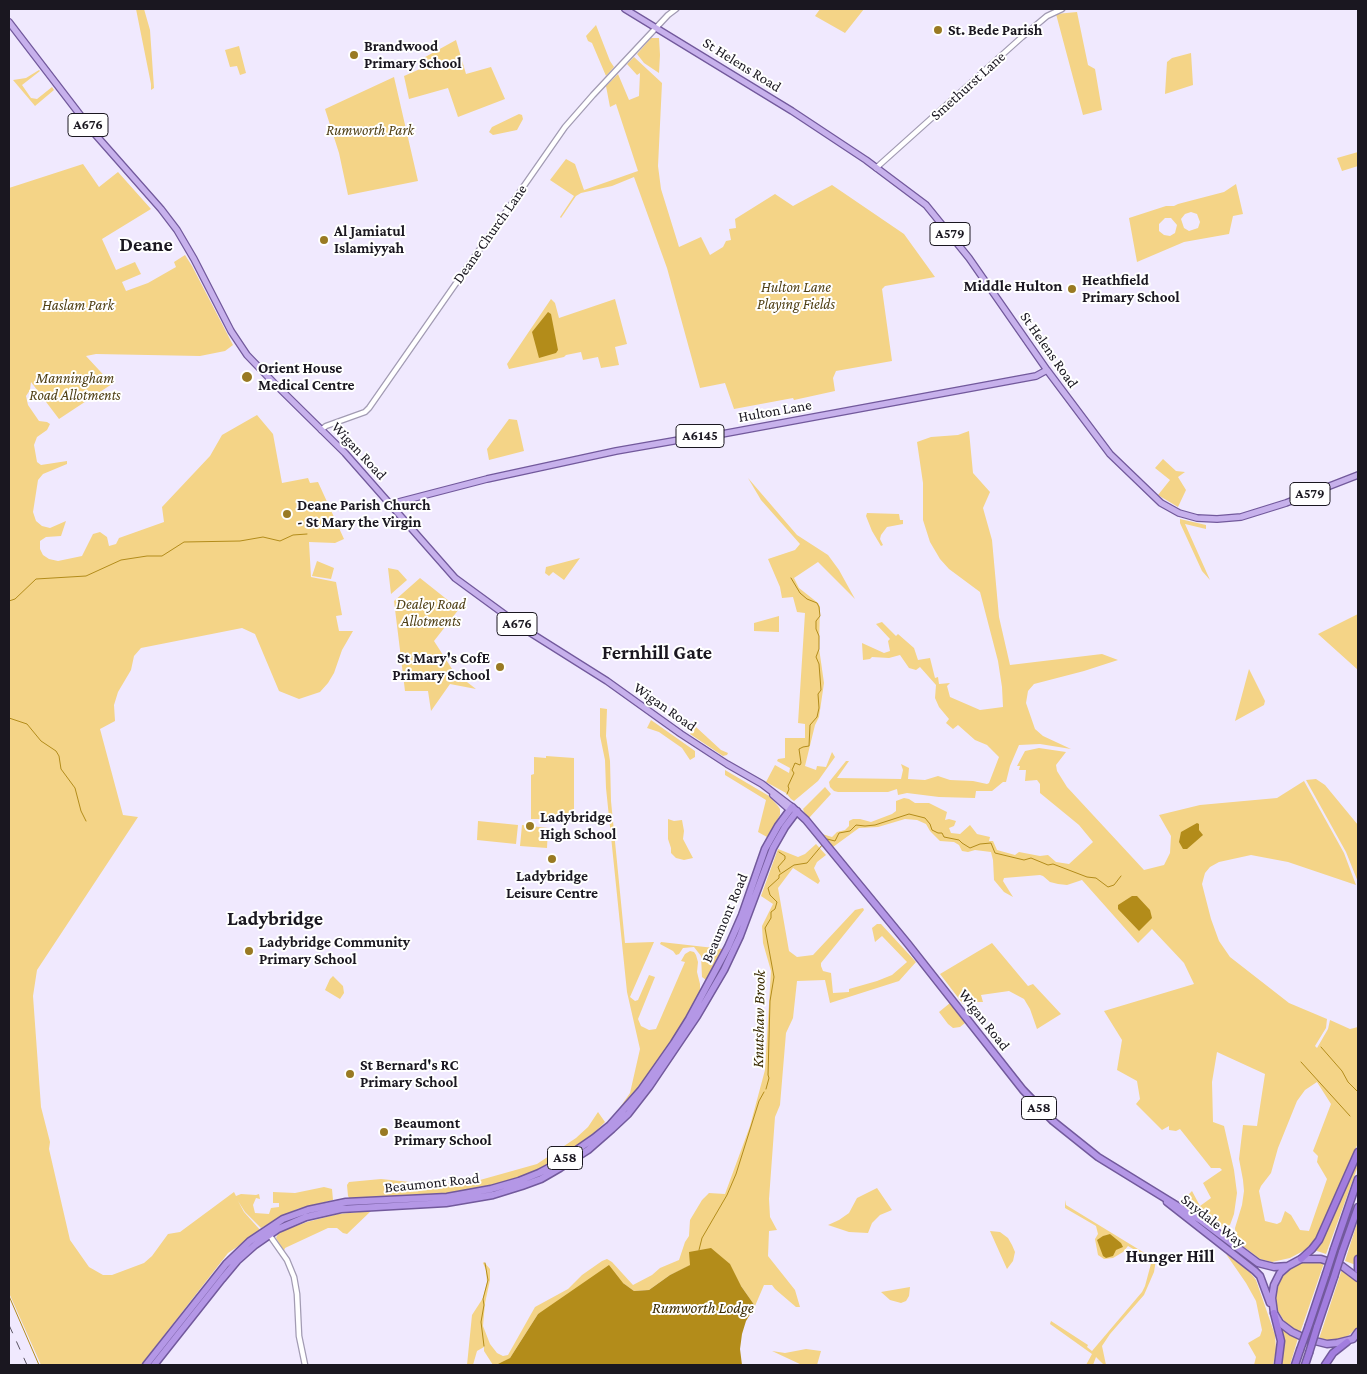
<!DOCTYPE html>
<style>
body{margin:0}
#map{position:relative;width:1367px;height:1374px;overflow:hidden;background:#f0e9fe;font-family:"Crimson Pro",serif}
canvas{display:block}
.frame{position:absolute;inset:0;border:10px solid #1a1720;pointer-events:none}
</style>
<div id="map">
<canvas width="1367" height="1374"></canvas>
<div class="frame"></div>
</div>
<script>
const g = document.querySelector('canvas').getContext('2d');
g.lineJoin = 'round';
function paint(path, color) {
  g.fillStyle = color;
  g.fill(path, 'evenodd');
}
function poly(rows) {
  const path = new Path2D();
  for (const r of rows) {
    path.moveTo(r[0], r[1]);
    for (let i = 2; i < r.length; i += 2) path.lineTo(r[i], r[i + 1]);
  }
  return path;
}
function strokePath(path, color, width, dash) {
  g.strokeStyle = color;
  g.lineWidth = width;
  g.lineCap = dash ? 'butt' : 'round';
  g.setLineDash(dash || []);
  g.stroke(path);
}
function label(font, color, halo, rows, align = 'center') {
  g.font = font + ' "Crimson Pro",serif';
  g.lineWidth = 4;
  g.setLineDash([]);
  g.textBaseline = 'middle';
  g.strokeStyle = halo;
  g.fillStyle = color;
  for (const [text, x, y, turn = 0] of rows) {
    g.save();
    g.translate(x, y);
    g.rotate((+turn || 0) * Math.PI / 180);
    g.textAlign = isNaN(turn) ? turn : align;
    if (halo) g.strokeText(text, 0, 0);
    g.fillText(text, 0, 0);
    g.restore();
  }
}
const green = poly([
 [136,9,144,9,150,30,154,88,151,90,151,84],
 [820,9,864,9,845,33,815,16],
 [1077,12,1088,65,1095,69,1102,110,1083,115,1056,14],
 [596,25,610,61,614,67,606,76,592,43,588,41,586,36],
 [651,38,659,38,660,55,659,73,644,63,637,54],
 [456,40,466,74,491,67,505,99,458,117,448,88,409,99,404,76,420,69,418,61],
 [239,46,246,73,240,75,237,66,230,67,225,50],
 [1191,53,1193,85,1165,94,1167,62,1172,58],
 [634,57,662,83,658,166,661,189,679,247,701,237,710,255,723,247,726,241,731,240,729,229,736,228,735,219,775,194,793,206,832,185,904,234,935,277,885,286,882,289,892,361,836,371,833,378,835,391,794,400,793,398,734,409,725,383,700,388,667,268,634,177,612,186,581,193,576,196,561,218,560,217,574,196,550,180,566,159,575,164,584,190,638,171,616,104,610,107,606,86,618,74,629,100,639,96,640,73,637,75,627,64],
 [39,70,40,71,22,85,31,98,37,99,52,87,54,90,35,106,13,80,26,78],
 [394,77,418,181,348,195,339,153,325,109],
 [519,114,522,115,523,119,517,130,493,135,489,132,492,127],
 [1358,152,1358,166,1342,171,1337,158],
 [83,164,99,187,118,172,151,209,102,239,116,270,135,262,141,274,122,282,126,291,148,283,176,267,174,262,185,255,192,266,233,345,225,351,200,356,96,354,86,356,112,384,59,419,31,382,30,390,26,396,28,405,39,421,47,422,50,424,47,430,37,437,34,445,37,462,41,465,67,461,67,464,43,474,38,480,33,512,36,521,42,526,50,528,66,521,61,536,46,537,40,541,40,549,43,555,49,559,58,561,82,556,93,534,100,532,107,537,109,546,116,544,119,538,164,522,162,507,210,456,222,435,257,415,273,434,282,483,308,478,310,483,318,482,344,539,335,543,309,542,311,577,336,582,342,615,336,616,339,631,353,631,342,650,334,673,328,683,320,692,299,699,279,691,255,634,242,628,141,648,134,656,131,670,118,692,114,705,115,721,100,729,123,815,138,817,37,970,33,996,41,1107,50,1142,49,1149,70,1240,89,1267,103,1275,112,1275,144,1263,152,1256,168,1234,180,1232,234,1192,236,1196,241,1194,256,1195,259,1194,260,1199,256,1198,253,1205,255,1213,269,1214,271,1208,279,1207,279,1203,273,1203,273,1192,295,1193,324,1187,332,1189,333,1200,297,1209,261,1228,245,1212,238,1201,244,1212,261,1231,228,1253,141,1365,41,1365,9,1293,9,188],
 [1236,184,1243,214,1233,216,1229,234,1184,242,1137,262,1129,218,1166,206,1174,206,1178,204,1224,192],
 [1191,212,1197,214,1200,222,1198,228,1189,231,1184,228,1181,219,1185,214],
 [1165,218,1171,218,1177,225,1175,233,1170,236,1164,235,1159,231,1159,224],
 [551,299,555,303,559,318,615,299,627,344,615,347,619,365,601,368,598,357,583,360,581,352,566,355,564,357,509,369,507,364],
 [509,419,517,420,524,451,489,460,487,449],
 [969,431,973,473,990,492,983,508,992,540,999,617,1010,665,1102,654,1118,660,1084,671,1034,684,1028,691,1026,703,1035,729,1043,736,1071,749,1040,744,1019,745,1010,766,1006,782,1003,782,992,791,976,791,975,798,939,797,907,793,898,795,897,789,888,792,838,792,834,791,830,787,829,782,846,761,849,761,837,778,901,779,903,770,901,764,909,768,908,779,925,780,938,776,950,780,973,781,987,784,989,783,999,757,987,745,975,740,958,725,953,729,946,723,949,719,939,707,935,698,936,685,920,667,916,670,909,668,900,655,889,658,872,657,870,659,863,660,862,643,884,653,890,651,888,641,890,639,876,624,882,622,896,636,898,634,914,648,918,660,930,658,935,678,938,677,939,684,950,683,947,686,950,697,980,710,1003,707,1002,687,998,661,980,592,949,569,940,559,930,542,923,520,923,483,917,442,931,437,958,435],
 [1163,459,1176,471,1185,472,1178,477,1186,490,1178,507,1158,495,1170,480,1155,468],
 [748,478,797,535,828,555,839,570,855,599,818,562,794,578,799,588,818,603,820,607,819,648,824,683,819,717,815,725,805,766,816,770,817,766,826,767,832,752,835,757,818,781,794,801,791,799,786,793,766,782,775,765,789,773,790,768,777,761,778,759,785,758,785,738,805,738,805,724,798,723,805,613,797,612,793,597,782,598,780,587,768,559,795,550,800,544,761,500],
 [867,513,899,514,900,520,903,520,903,524,887,527,881,535,880,539,883,545,881,546,872,531,866,516],
 [1180,519,1206,525,1206,529,1185,524,1210,580,1202,571,1180,523],
 [580,558,564,580,553,572,549,576,545,573,546,567],
 [317,561,334,568,331,579,312,576],
 [388,568,398,570,407,580,391,594],
 [420,578,459,609,434,641,454,672,476,689,450,684,431,711,428,691,405,691,394,601],
 [1358,614,1358,670,1318,634],
 [779,616,779,632,754,631,754,623],
 [1249,669,1265,701,1264,705,1235,721],
 [600,708,607,709,606,736,610,761,611,801,625,943,654,942,630,997,635,1001,638,1000,649,975,655,977,638,1019,641,1026,649,1030,656,1029,685,962,681,961,685,954,690,951,694,952,696,955,698,962,697,972,700,984,700,995,674,1038,638,1088,619,1109,630,1093,640,1049,627,992,606,788,605,760,600,736],
 [651,720,695,751,695,757,690,760,682,748,659,732,647,728],
 [696,727,721,750,728,753,727,755,723,756,690,734],
 [1039,748,1066,752,1056,765,1057,771,1067,787,1144,870,1164,865,1170,853,1171,836,1159,815,1200,805,1277,798,1304,781,1344,853,1356,885,1288,862,1251,855,1219,862,1210,867,1205,873,1202,884,1211,919,1219,941,1230,957,1289,1003,1327,1019,1326,1028,1315,1046,1317,1048,1328,1029,1330,1020,1350,1029,1358,1027,1358,1143,1316,1237,1317,1238,1311,1247,1309,1246,1305,1250,1290,1258,1272,1262,1260,1259,1239,1243,1236,1239,1235,1228,1242,1205,1244,1191,1243,1180,1239,1159,1243,1125,1257,1126,1265,1074,1217,1052,1212,1082,1213,1122,1224,1126,1234,1170,1237,1193,1234,1214,1230,1225,1223,1227,1181,1202,1192,1191,1200,1206,1211,1198,1203,1183,1222,1170,1220,1168,1211,1168,1180,1129,1176,1131,1169,1130,1169,1126,1162,1130,1136,1104,1140,1099,1137,1081,1117,1070,1122,1040,1104,1011,1194,984,1184,963,1152,929,1138,943,1082,880,1067,885,1058,884,1050,882,1043,876,1040,875,1004,878,1003,881,1013,897,1004,892,994,880,993,860,991,852,975,850,968,852,962,851,959,845,954,842,940,841,930,831,926,824,917,820,905,819,878,827,859,828,833,847,822,834,832,837,837,832,845,830,849,826,849,821,853,819,860,819,871,822,892,814,896,811,896,801,904,798,909,799,915,803,929,803,947,812,945,820,949,819,956,821,954,826,949,828,951,833,960,834,970,825,977,834,990,837,989,841,993,841,997,850,1015,855,1019,852,1040,856,1048,855,1056,862,1069,864,1093,842,1079,825,1040,793,1040,784,1037,780,1025,781,1026,770,1019,770,1020,766,1017,766,1025,751],
 [1317,1082,1331,1104,1313,1151,1318,1156,1317,1162,1327,1179,1309,1231,1300,1230,1291,1215,1285,1211,1281,1222,1277,1224,1265,1221,1259,1191,1261,1186,1271,1173,1278,1148,1297,1101,1305,1090],
 [546,756,574,758,574,820,545,821,545,819,531,819,531,775,534,774,534,757,546,758],
 [725,770,769,796,778,806,780,809,780,815,767,837,758,832,766,800,725,775],
 [1316,779,1325,785,1358,825,1358,882,1346,852,1306,780],
 [825,787,831,794,809,818,804,812,803,809],
 [668,819,674,821,682,820,684,831,683,839,693,858,684,860,676,858,671,853,671,848,668,839],
 [478,821,518,825,516,844,477,840],
 [522,825,548,828,547,848,520,846],
 [816,844,826,855,817,862,814,868,820,881,818,884,793,868,778,888,789,951,797,957,813,955,855,910,863,908,864,910,821,963,821,966,823,971,831,973,833,993,849,992,849,989,877,981,892,975,907,962,882,936,875,942,872,928,877,924,881,924,916,962,899,981,830,1003,825,980,797,981,793,1018,786,1033,780,1105,775,1117,769,1199,770,1217,777,1230,769,1231,768,1256,795,1290,800,1307,796,1307,775,1289,772,1285,764,1285,755,1306,741,1286,691,1265,670,1275,649,1290,634,1291,623,1283,538,1314,510,1358,499,1365,493,1365,484,1351,484,1347,477,1351,473,1365,467,1365,472,1315,483,1298,487,1282,486,1270,483,1263,484,1262,490,1269,490,1280,485,1303,483,1326,490,1344,497,1353,503,1356,508,1355,535,1307,568,1289,582,1275,602,1261,607,1259,612,1262,633,1285,652,1275,660,1268,679,1260,685,1242,689,1236,690,1220,702,1200,709,1193,725,1194,750,1126,765,1070,771,971,763,943,762,926,773,904,761,896,778,849,798,857,805,854],
 [661,942,723,949,706,980,702,977,701,956,694,947,683,948,679,954,676,955,673,951,660,944],
 [992,943,1028,986,1033,984,1061,1014,1037,1029,1030,1009,1024,999,1009,991,981,995,983,1002,972,1002,963,1004,940,974],
 [333,976,343,986,344,993,340,999,325,990,330,979],
 [950,1003,965,1023,960,1027,953,1028,948,1024,939,1012],
 [598,1112,605,1122,594,1133,564,1155,545,1167,526,1176,501,1183,447,1194,350,1199,348,1196,347,1185,349,1182,381,1179,429,1184,463,1183,480,1180,537,1164,576,1138,588,1127],
 [1358,1159,1358,1166,1326,1254,1314,1250,1326,1232],
 [877,1188,892,1210,880,1215,872,1223,868,1233,849,1232,828,1225,839,1220,849,1213,857,1198],
 [1065,1200,1066,1205,1156,1260,1154,1272,1144,1295,1110,1334,1102,1346,1106,1365,1104,1365,1096,1357,1093,1365,1086,1365,1092,1354,1050,1324,1051,1321,1088,1345,1087,1347,1092,1351,1142,1292,1145,1286,1152,1260,1128,1246,1123,1252,1113,1258,1104,1259,1098,1255,1095,1239,1098,1234,1096,1226,1065,1208],
 [371,1211,347,1234,343,1233,337,1228,328,1228,285,1248,284,1251,276,1238,278,1234,285,1230,307,1222,338,1214],
 [1358,1220,1358,1247,1356,1265,1345,1261],
 [990,1231,1000,1232,1008,1238,1012,1245,1015,1252,1013,1261,1007,1269],
 [1226,1254,1249,1271,1256,1280,1275,1335,1276,1350,1273,1365,1254,1365,1256,1357,1248,1343,1260,1336,1262,1330,1256,1301,1246,1283],
 [1315,1260,1324,1263,1300,1333,1286,1324,1278,1311,1275,1295,1276,1287,1283,1274,1288,1269,1301,1262],
 [1342,1269,1358,1283,1358,1327,1349,1335,1341,1339,1328,1341,1319,1339],
 [910,1287,909,1296,906,1301,901,1303,890,1300,881,1292],
 [1281,1327,1290,1334,1298,1338,1290,1365,1280,1365,1284,1348,1284,1339],
 [806,1349,821,1351,817,1365,802,1365,772,1351,785,1353]
]);
const water = poly([
 [548,312,551,314,558,350,556,353,539,358,532,332],
 [1197,823,1199,824,1199,830,1203,835,1187,849,1183,849,1179,842,1181,832],
 [1132,896,1137,896,1150,910,1152,918,1139,931,1118,909,1118,905],
 [1110,1234,1121,1243,1123,1247,1116,1250,1113,1256,1106,1258,1103,1256,1097,1240,1103,1236],
 [711,1248,730,1264,741,1286,755,1306,746,1321,742,1334,740,1349,742,1365,496,1365,510,1358,538,1314,609,1265,623,1283,634,1291,649,1290,670,1275,690,1265,689,1252]
]);
const stream = poly([
 [9,601,15,599,36,579,86,576,121,560,147,556,162,556,184,542,240,541,263,537,280,541,293,535,307,534],
 [9,718,27,724,41,741,56,751,59,756,61,769,75,788,81,811,86,821],
 [787,794,789,789,788,786,794,773,792,770,795,763,800,765,801,763,799,749,803,747,809,746,810,725,817,717,819,708,818,694,821,690,819,664,816,657,819,649,819,636,816,629,816,621,820,616,819,607,817,603,807,599,800,593,791,578],
 [825,841,827,839,835,841,839,833,850,831,856,825,865,826,875,825,909,814,925,818,930,824,932,830,938,833,942,833,944,837,959,840,962,843,970,848,980,844,991,843,995,853,1024,860,1031,858,1048,865,1053,864,1087,877,1096,878,1108,887,1114,885,1121,876],
 [779,852,785,856,785,859,778,867,780,872],
 [1321,1047,1342,1071,1348,1082,1358,1092],
 [1301,1062,1350,1116],
 [766,1089,769,1078,768,1075,770,1001,774,977,765,928,771,918,771,912,775,909,777,902,770,895,768,888,779,878,779,875,794,865,807,863,823,844],
 [699,1250,702,1238,727,1195,736,1174,759,1101,764,1092],
 [9,1296,39,1365],
 [484,1346,481,1322,484,1305,483,1299,488,1280,485,1263]
]);
const tertiary = poly([
 [876,168,1022,37,1047,16,1062,9],
 [321,430,326,426,365,412,369,408,565,127,593,95,668,15,676,9],
 [268,1233,287,1260,294,1277,297,1294,299,1336,305,1365]
]);
const primary = poly([
 [625,9,792,111,866,160,926,205,969,258,1047,370,1110,454,1161,503,1179,513,1197,518,1217,519,1241,517,1286,503,1358,475],
 [9,22,94,133,161,209,177,230,194,259,231,331,247,355,274,383,345,453,455,578,526,630,607,681,681,734,727,764,762,784,792,807],
 [391,504,487,479,616,451,713,434,722,434,1036,376,1047,370],
 [773,795,790,810]
]);
const trunk = poly([
 [1167,1202,1255,1271,1260,1276,1270,1303],
 [1358,1278,1342,1266,1321,1259,1301,1259,1288,1266,1280,1273,1274,1285,1272,1298,1274,1313,1280,1323,1292,1332,1307,1339,1327,1344,1337,1343,1353,1339,1358,1332],
 [146,1365,226,1264,250,1241,283,1219,308,1210,346,1202,447,1197,491,1189,519,1181,539,1173,558,1163,594,1138,610,1125,641,1090,674,1043,689,1019,728,947,742,915,765,849,778,826,792,807,806,820,908,944,1023,1090,1053,1121,1098,1157,1202,1221,1258,1263,1274,1267,1288,1266],
 [154,1365,222,1279,237,1261,255,1245,278,1229,306,1217,341,1209,446,1203,493,1195,522,1186,541,1179,560,1168,588,1150,612,1129,628,1114,649,1087,697,1016,724,970,740,936,773,848,785,827,797,811]
]);
const motorway = poly([
 [1334,1249,1358,1179],
 [1342,1252,1358,1207],
 [1301,1259,1312,1249,1319,1240,1358,1152],
 [1358,1259,1358,1270],
 [1274,1313,1281,1341,1278,1365],
 [1309,1325,1326,1274],
 [1317,1327,1334,1277],
 [1295,1365,1300,1350],
 [1305,1365,1309,1353],
 [1325,1365,1333,1353,1347,1342]
]);
const rail = poly([
 [9,1325,27,1365]
]);
const motorwayBridge = poly([
 [1326,1274,1334,1249],
 [1334,1277,1342,1252],
 [1300,1350,1309,1325],
 [1309,1353,1317,1327]
]);
const markers = [
 [938,30,5,"#997a23"],
 [354,55,5,"#997a23"],
 [324,240,5,"#997a23"],
 [1072,289,5,"#997a23"],
 [247,377,6,"#997a23"],
 [287,514,5,"#997a23"],
 [500,667,5,"#997a23"],
 [530,826,5,"#997a23"],
 [552,859,5,"#997a23"],
 [249,951,5,"#997a23"],
 [350,1074,5,"#997a23"],
 [384,1132,5,"#997a23"]
];
const shields = [
 [88,125,40],
 [950,234,40],
 [700,436,48],
 [1310,494,40],
 [517,624,40],
 [1039,1108,35],
 [565,1158,35]
];
const shieldNames = [
 ["A676",88,125],
 ["A579",950,234],
 ["A6145",700,436],
 ["A579",1310,494],
 ["A676",517,624],
 ["A58",1039,1108],
 ["A58",565,1158]
];
const poiNames = [
 ["St. Bede Parish",948,30],
 ["Brandwood",364,46],
 ["Primary School",364,63],
 ["Al Jamiatul",334,231],
 ["Islamiyyah",334,248],
 ["Heathfield",1082,280],
 ["Primary School",1082,297],
 ["Orient House",258,368],
 ["Medical Centre",258,385],
 ["Deane Parish Church",297,505],
 ["- St Mary the Virgin",297,522],
 ["St Mary's CofE",490,658,"right"],
 ["Primary School",490,675,"right"],
 ["Ladybridge",540,817],
 ["High School",540,834],
 ["Ladybridge",552,876,"center"],
 ["Leisure Centre",552,893,"center"],
 ["Ladybridge Community",259,942],
 ["Primary School",259,959],
 ["St Bernard's RC",360,1065],
 ["Primary School",360,1082],
 ["Beaumont",394,1123],
 ["Primary School",394,1140]
];
const streetNames = [
 ["St Helens Road",742,65,32],
 ["Smethurst Lane",968,86,-42],
 ["Deane Church Lane",490,234,-55],
 ["St Helens Road",1049,350,55],
 ["Hulton Lane",775,411,-10],
 ["Wigan Road",359,451,47],
 ["Wigan Road",665,707,35],
 ["Beaumont Road",725,918,-67],
 ["Wigan Road",984,1020,52],
 ["Beaumont Road",432,1183,-6],
 ["Snydale Way",1213,1221,38]
];
const parkNames = [
 ["Rumworth Park",370,130],
 ["Hulton Lane",796,287],
 ["Playing Fields",796,304],
 ["Haslam Park",78,305],
 ["Manningham",75,378],
 ["Road Allotments",75,395],
 ["Dealey Road",431,604],
 ["Allotments",431,621]
];
const neighbourhoodNames = [
 ["Middle Hulton",1013,286]
];
const waterNames = [
 ["Knutshaw Brook",759,1019,-89],
 ["Rumworth Lodge",703,1308]
];
const quarterNames = [
 ["Hunger Hill",1170,1256]
];
const districtNames = [
 ["Deane",146,245],
 ["Fernhill Gate",657,653],
 ["Ladybridge",275,919]
];
paint(green, '#f4d487');
paint(water, '#b38c1a');
strokePath(stream, '#b38c1a', 1);
strokePath(tertiary, '#a29bb3', 7);
strokePath(primary, '#72599c', 8);
strokePath(trunk, '#72599c', 9);
strokePath(motorway, '#72599c', 9);
strokePath(tertiary, '#fff', 4.5);
strokePath(primary, '#c7b1ec', 5.5);
strokePath(trunk, '#b497e6', 6);
strokePath(motorway, '#a27ddf', 6);
strokePath(rail, '#595461', 1, [9, 9]);
strokePath(motorwayBridge, '#72599c', 9, []);
strokePath(motorwayBridge, '#a27ddf', 6);
for (const [x, y, r, color] of markers) {
  const dot = new Path2D();
  dot.arc(x, y, r, 0, 2 * Math.PI);
  g.fillStyle = color;
  g.fill(dot);
  strokePath(dot, '#fff', 2);
}
for (const [x, y, w] of shields) {
  const box = new Path2D();
  box.roundRect(x - w / 2, y - 11.5, w, 23, 4);
  g.fillStyle = '#fff';
  g.fill(box);
  strokePath(box, '#1a1720', 1);
}
label('bold 14px', '#1a1720', null, shieldNames);
label('bold 15px', '#1a1720', '#fff', poiNames, 'left');
label('15px', '#1a1720', '#fff', streetNames);
label('italic 15px', '#4f3f14', '#fff', parkNames);
label('bold 16px', '#1a1720', '#fff', neighbourhoodNames);
label('italic 16px', '#3a2a00', '#fff', waterNames);
label('bold 18px', '#1a1720', '#fff', quarterNames);
label('bold 20px', '#1a1720', '#fff', districtNames);
</script>
